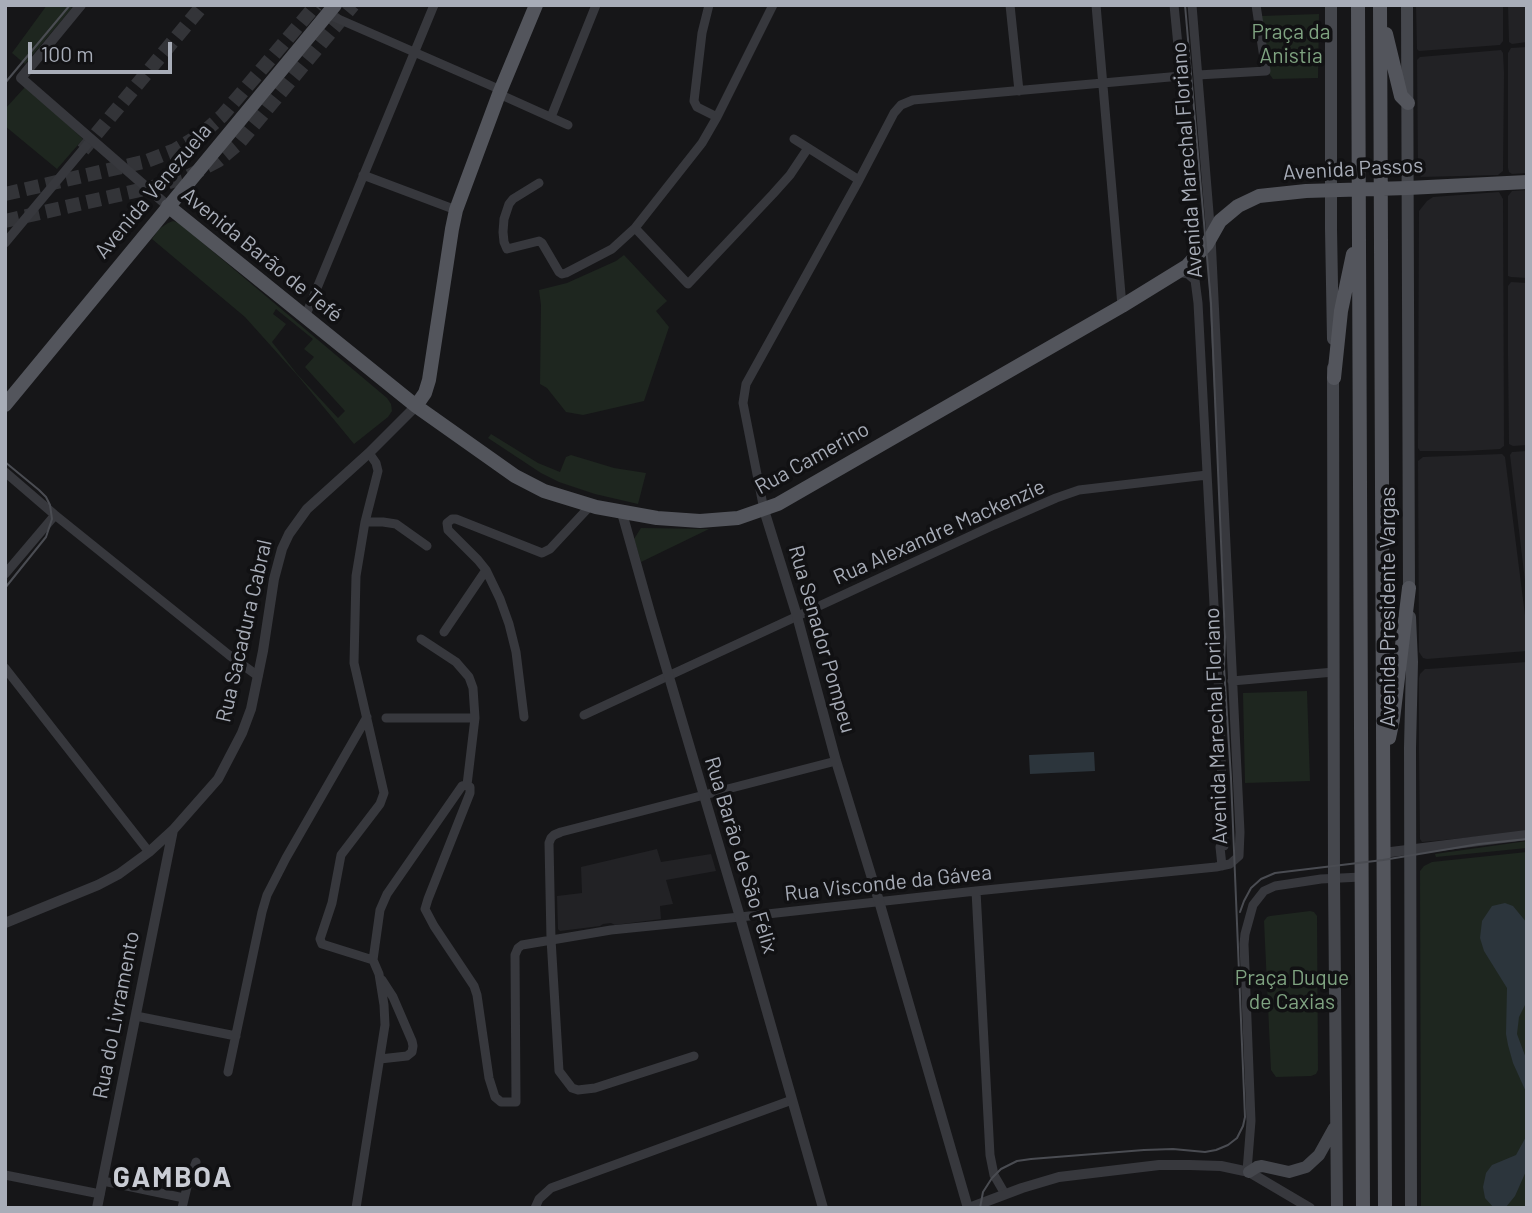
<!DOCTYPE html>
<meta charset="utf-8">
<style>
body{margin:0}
#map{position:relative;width:1532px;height:1213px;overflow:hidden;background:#161618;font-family:Barlow,sans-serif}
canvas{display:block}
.frame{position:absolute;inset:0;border:7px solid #a8adb8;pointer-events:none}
.scale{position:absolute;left:28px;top:42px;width:144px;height:32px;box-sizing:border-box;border:4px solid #a8adb8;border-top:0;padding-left:9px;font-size:21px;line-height:24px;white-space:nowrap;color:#a8adb8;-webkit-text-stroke:5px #111113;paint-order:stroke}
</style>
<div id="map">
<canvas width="1532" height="1213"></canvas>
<div class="frame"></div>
<div class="scale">100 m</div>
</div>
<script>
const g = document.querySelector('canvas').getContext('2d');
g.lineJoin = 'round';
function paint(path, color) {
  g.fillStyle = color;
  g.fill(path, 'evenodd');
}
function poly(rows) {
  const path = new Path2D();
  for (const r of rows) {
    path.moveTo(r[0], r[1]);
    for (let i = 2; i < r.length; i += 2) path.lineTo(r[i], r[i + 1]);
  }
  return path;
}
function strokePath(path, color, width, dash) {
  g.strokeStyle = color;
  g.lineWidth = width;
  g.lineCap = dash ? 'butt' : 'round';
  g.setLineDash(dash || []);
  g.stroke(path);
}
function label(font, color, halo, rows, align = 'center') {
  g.font = font + ' Barlow,sans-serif';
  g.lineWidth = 7;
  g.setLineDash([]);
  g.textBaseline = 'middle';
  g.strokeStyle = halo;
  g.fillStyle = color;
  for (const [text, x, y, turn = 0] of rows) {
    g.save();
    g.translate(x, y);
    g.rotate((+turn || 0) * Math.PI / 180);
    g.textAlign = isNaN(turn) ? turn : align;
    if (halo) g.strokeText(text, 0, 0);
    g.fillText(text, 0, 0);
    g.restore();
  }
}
const built = poly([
 [1416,5,1503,5,1503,41,1500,45,1419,51,1417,49],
 [1508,5,1527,5,1527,42,1512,44,1509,42],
 [1527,47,1527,173,1512,174,1509,172,1508,168,1508,53,1511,48],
 [1501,50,1503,53,1504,73,1503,171,1498,175,1421,177,1419,174,1418,167,1417,60,1420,57],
 [1527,190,1527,278,1511,277,1508,276,1508,196,1512,191],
 [1499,192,1503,199,1504,446,1500,449,1466,451,1420,451,1418,448,1418,440,1419,211,1427,201,1433,197],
 [1511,282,1527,283,1527,445,1513,446,1509,444,1508,356,1508,286],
 [1527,451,1527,598,1510,455,1512,452],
 [1502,454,1505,457,1527,631,1527,651,1427,659,1423,658,1419,652,1418,461,1423,457],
 [1527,662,1527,832,1422,842,1420,839,1419,753,1419,678,1420,674,1425,669,1428,669],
 [657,849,661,862,711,854,716,871,666,880,673,904,660,906,661,919,615,925,611,923,603,924,600,926,560,931,558,929,557,896,582,893,581,867]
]);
const green = poly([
 [47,5,68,5,72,8,25,64,12,53],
 [1319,14,1318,78,1273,79,1268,72,1261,16],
 [26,86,83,139,57,169,5,126,5,109],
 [173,221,179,223,387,398,391,404,392,411,388,417,354,444,298,376,245,317,152,239,159,229,168,223],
 [276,309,313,339,304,349,314,357,305,367,345,411,338,418,297,374,272,342,286,324,273,314],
 [624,255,667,301,656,311,669,327,644,401,583,415,566,412,547,388,540,384,541,305,539,290,567,283,616,261],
 [491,434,538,463,560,472,566,457,571,455,614,468,646,473,638,504,595,494,559,482,541,473,488,438],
 [641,528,709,529,641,562,634,539],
 [1307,691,1310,781,1245,783,1243,693],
 [1527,841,1527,848,1436,857,1435,854],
 [1527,852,1527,1208,1421,1208,1420,871,1424,866,1432,862],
 [1310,911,1314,912,1317,916,1318,1070,1316,1074,1311,1076,1276,1077,1271,1070,1264,921,1267,917,1270,916]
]);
const water = poly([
 [1094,752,1095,771,1030,774,1029,755],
 [1505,903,1513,906,1527,923,1527,1001,1519,1017,1517,1034,1527,1061,1527,1094,1513,1063,1508,1045,1506,1034,1507,988,1484,951,1480,938,1482,921,1492,906],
 [1527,1135,1527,1169,1515,1196,1506,1207,1494,1208,1485,1198,1483,1187,1486,1173,1492,1165,1516,1155]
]);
const primaryTunnel = poly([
 [83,150,203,5]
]);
const trunkTunnel = poly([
 [5,194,147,161,175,150,203,133,222,116,316,5],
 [5,221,153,187,189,176,219,160,239,143,353,5]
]);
const minor = poly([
 [709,5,702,33,694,101,697,107,717,117],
 [1010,5,1019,91],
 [1096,5,1122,306],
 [327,14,501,90],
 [1198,75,1266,71,1256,5],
 [499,94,568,125],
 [551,117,596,5],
 [794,139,859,180],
 [363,175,456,210],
 [539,183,513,199,509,204,504,219,503,232,504,242,507,249,539,241,542,243,559,272,562,274,566,273,612,249,635,228,702,143,717,117,773,5],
 [635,228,688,284,773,194,790,175,808,148],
 [5,243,91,140],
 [1179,272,1188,274,1195,280,1198,303,1219,699,1224,846,1220,847,1222,866],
 [305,317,434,5],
 [369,453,376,463,378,471,365,522,356,576,354,663,384,793,380,804,341,855,332,903,320,939,322,944,373,960],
 [5,472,55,515,229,655,258,676],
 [764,510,743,403,746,384,859,180,894,113,901,105,913,100,1181,76,1174,5],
 [365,522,383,522,396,524,427,546],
 [5,574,55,515],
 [444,632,486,570],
 [421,639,456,662,469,677,473,688,475,718,467,785],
 [5,668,149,852],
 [1232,681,1334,672],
 [584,715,994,525,1056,498,1079,490,1207,475],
 [524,717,516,652,509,624,500,599,486,570,478,560,448,530,447,523,452,519,456,519,542,553,550,549,591,505],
 [386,718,475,718],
 [976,891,990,1155,994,1175,1005,1194],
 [136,1016,236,1036],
 [694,1056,595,1088,578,1090,572,1088,559,1071,551,939,549,843,551,838,554,835,561,832,836,761],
 [380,1059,407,1056,412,1052,413,1046,412,1041,393,997,382,980],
 [228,1072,262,912,267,895,286,858,367,717],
 [1247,1171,1251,1121,1244,944,1245,934,1253,905,1264,891,1275,886,1321,879,1361,877],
 [5,1175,100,1194],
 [103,1181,184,1198],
 [182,1208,187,1187,196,1162],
 [356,1208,385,1025,384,1005,379,974,373,960,380,910,387,894,462,786,467,785,470,787,470,793,428,899,425,909,434,926,474,986,477,995,489,1078,495,1097,501,1102,516,1102,515,955,518,948,522,945,611,930,740,917,976,891,1216,867,1230,864,1239,856,1240,832,1211,237,1192,5],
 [535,1208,539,1199,551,1188,792,1100]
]);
const tertiary = poly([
 [81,5,21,78,168,206],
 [764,510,797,616,836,761,879,901,968,1208],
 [622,513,651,616,740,917,823,1208],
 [1383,853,1527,835],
 [5,923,98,885,119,874,149,852,173,830,218,779,242,733,251,709,263,651,274,579,282,549,289,534,307,509,369,453,416,406],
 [97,1208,173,830],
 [969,1208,1022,1188,1059,1177,1159,1165,1190,1165,1221,1166,1249,1172,1310,1208]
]);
const secondary = poly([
 [1331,5,1331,229,1333,339],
 [1407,5,1409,595],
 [1333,368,1334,878,1337,1208],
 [1410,617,1412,662,1410,748,1411,1208],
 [1249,1172,1257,1167,1262,1166,1289,1172,1306,1167,1319,1155,1334,1128]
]);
const primary = poly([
 [1358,5,1363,1208],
 [1380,5,1385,1208],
 [1386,34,1401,96,1408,103],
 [168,206,416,406,515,476,544,491,596,507,657,518,700,521,738,518,778,504,1122,306,1187,266,1207,244,1220,221,1238,206,1259,196,1306,191,1408,188,1527,182],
 [1334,378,1341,311,1353,254],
 [5,405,335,5],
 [416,406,425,393,429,380,452,229,456,210,499,94,536,5],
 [1389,738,1393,719,1409,588]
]);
const tram = poly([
 [5,83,70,5],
 [5,462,39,490,46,497,50,505,52,519,46,537,5,588],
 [1240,912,1244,901,1251,888,1261,879,1275,873,1383,860,1479,844,1527,839],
 [980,1208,983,1192,992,1178,1001,1169,1017,1161,1031,1159,1144,1150,1173,1149,1205,1152,1216,1150,1228,1145,1237,1138,1243,1126,1245,1117,1231,778,1224,667,1225,637,1211,303,1185,5]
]);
const parkNames = [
 ["Praça da",1291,32],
 ["Anistia",1291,56],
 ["Praça Duque",1292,978],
 ["de Caxias",1292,1002]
];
const streetNames = [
 ["Avenida Marechal Floriano",1187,160,-94],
 ["Avenida Passos",1353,169,-3],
 ["Avenida Venezuela",153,191,-50],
 ["Avenida Barão de Tefé",262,255,39],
 ["Rua Camerino",812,458,-29],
 ["Rua Alexandre Mackenzie",939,532,-24],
 ["Avenida Presidente Vargas",1388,607,-90],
 ["Rua Sacadura Cabral",244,631,-77],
 ["Rua Senador Pompeu",822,639,74],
 ["Avenida Marechal Floriano",1216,726,-92],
 ["Rua Barão de São Félix",741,855,73],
 ["Rua Visconde da Gávea",888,883,-6],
 ["Rua do Livramento",116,1015,-79]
];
const districtNames = [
 ["GAMBOA",173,1178]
];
paint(built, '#222225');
paint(green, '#1e261f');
paint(water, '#2c353c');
strokePath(primaryTunnel, '#333438', 14, [14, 7]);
strokePath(trunkTunnel, '#333438', 14, [14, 7]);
strokePath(minor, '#37383d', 9);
strokePath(tertiary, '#37383d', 10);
strokePath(secondary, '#45474d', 12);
strokePath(primary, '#53555c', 14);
strokePath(tram, '#4a4c52', 2);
label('21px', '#7fa381', '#111113', parkNames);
label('21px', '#a8adb8', '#111113', streetNames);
g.letterSpacing = '2px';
label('bold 28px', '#c9ccd4', '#111113', districtNames);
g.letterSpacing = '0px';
</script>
